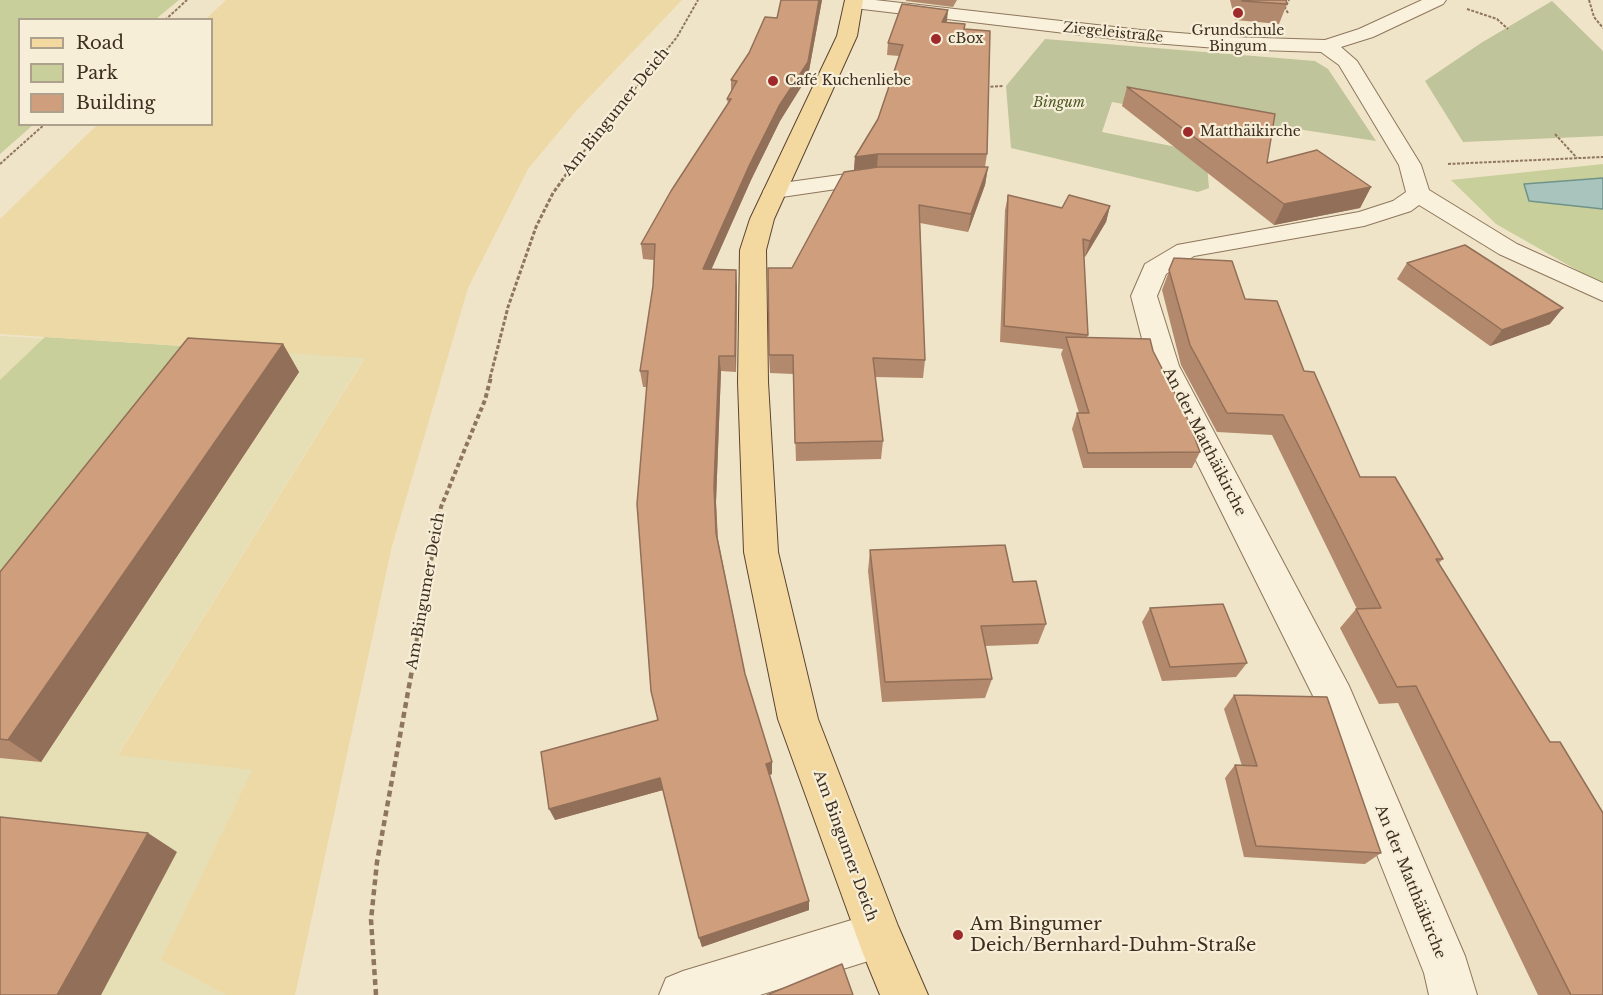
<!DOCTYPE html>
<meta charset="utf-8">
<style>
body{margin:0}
#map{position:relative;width:1603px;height:995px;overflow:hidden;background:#f0e4c8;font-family:"Libre Baskerville",serif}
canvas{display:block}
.legend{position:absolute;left:18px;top:18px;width:195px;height:108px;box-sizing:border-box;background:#f7eed8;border:2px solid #ada18e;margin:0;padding:8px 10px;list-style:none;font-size:18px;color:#3d2e20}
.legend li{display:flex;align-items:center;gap:12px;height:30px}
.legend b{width:30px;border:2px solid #ada18e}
</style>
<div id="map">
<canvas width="1603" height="995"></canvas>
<ul class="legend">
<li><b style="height:8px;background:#f3d9a0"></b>Road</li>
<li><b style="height:16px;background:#c9cf9b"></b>Park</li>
<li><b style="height:16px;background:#cf9f7d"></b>Building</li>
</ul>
</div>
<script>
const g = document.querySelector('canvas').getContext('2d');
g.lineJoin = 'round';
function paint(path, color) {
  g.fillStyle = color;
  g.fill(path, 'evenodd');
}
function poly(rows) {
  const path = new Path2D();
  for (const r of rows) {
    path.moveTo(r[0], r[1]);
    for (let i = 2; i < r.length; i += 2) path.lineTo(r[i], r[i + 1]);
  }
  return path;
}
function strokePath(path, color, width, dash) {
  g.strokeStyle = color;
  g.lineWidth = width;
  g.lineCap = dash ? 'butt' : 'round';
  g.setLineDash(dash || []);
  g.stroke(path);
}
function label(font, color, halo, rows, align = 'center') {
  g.font = font + ' "Libre Baskerville",serif';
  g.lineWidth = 4.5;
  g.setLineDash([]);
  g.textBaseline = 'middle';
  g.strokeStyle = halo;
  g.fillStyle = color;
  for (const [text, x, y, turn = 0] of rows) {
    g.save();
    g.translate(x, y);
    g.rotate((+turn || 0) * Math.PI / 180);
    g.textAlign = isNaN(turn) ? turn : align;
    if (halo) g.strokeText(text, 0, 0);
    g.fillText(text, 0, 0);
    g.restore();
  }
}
const farmland = poly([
 [0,336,365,357,118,754,252,770,161,960,226,995,0,995]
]);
const green = poly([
 [0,0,179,0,156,19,20,20,20,124,33,125,0,154],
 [1603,164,1603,285,1496,224,1451,180],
 [45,337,198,347,0,595,0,380]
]);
const sand = poly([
 [226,0,682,0,577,110,528,169,468,288,392,546,295,995,226,995,161,960,252,770,118,755,365,358,0,334,0,219,97,125,212,124,212,20,206,19]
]);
const cemetery = poly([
 [1552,1,1603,51,1603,136,1463,142,1425,81,1481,43],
 [1045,39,1315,61,1328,69,1376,141,1297,129,1296,136,1112,102,1102,132,1206,153,1209,188,1198,192,1011,148,1006,86]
]);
const water = poly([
 [1603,178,1603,209,1529,201,1524,184,1603,178]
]);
const pathFar3 = poly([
 [1589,0,1594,17,1603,28],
 [1467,9,1497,19,1508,29],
 [1288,13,1285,8,1289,0],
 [165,20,187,0],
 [986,87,1003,86],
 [1555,134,1577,158],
 [0,164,45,124],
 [1448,164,1603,157],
 [572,166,677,37,698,0]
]);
const pathFar2 = poly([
 [490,378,508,307,536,227,553,193,573,165]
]);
const pathFar1 = poly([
 [415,649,441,507,485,400,491,377]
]);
const path = poly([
 [376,995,371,920,377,862,416,648]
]);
const minor = poly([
 [847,0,875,0,1141,30,1229,37,1325,40,1359,29,1422,0,1446,0,1443,4,1373,37,1341,47,1357,61,1421,165,1429,190,1517,244,1603,283,1603,301,1499,254,1419,205,1411,211,1364,226,1194,256,1166,274,1157,296,1179,366,1349,686,1465,956,1477,995,1429,995,1424,973,1317,704,1149,366,1131,296,1145,264,1177,245,1359,212,1393,201,1406,192,1399,165,1339,65,1321,52,1229,49,1141,42,854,8,848,7,845,3,847,0],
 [883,169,891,171,895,176,891,181,775,198,767,196,763,191,767,186,775,184,883,169],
 [878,912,894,919,901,935,894,951,878,958,760,995,659,995,666,978,683,971,878,912]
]);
const major = poly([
 [845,0,863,0,857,36,774,219,766,250,768,382,778,552,818,719,898,926,928,995,880,995,862,951,778,719,744,552,738,382,740,250,750,219,837,36,845,0]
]);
const wall = poly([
 [781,0,822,0,808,76,780,121,751,180,711,269,737,285,736,372,721,371,716,502,718,539,745,674,772,762,772,774,769,775,809,910,702,947,663,790,555,820,658,720,647,387,643,387,640,371,653,286,654,260,643,259,641,244,728,104,727,99,731,91,731,80,777,18],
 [906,0,957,0,953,7,906,1],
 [1230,0,1286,0,1287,4,1279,24,1235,20],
 [948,10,946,22,965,29,987,154,985,167,877,167,854,170,855,157,878,119,899,56,887,55,888,43],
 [1127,87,1267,163,1371,187,1360,208,1274,225,1122,106],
 [988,167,985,185,968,232,920,223,925,360,923,378,875,377,883,441,881,459,796,461,793,374,770,373,769,355,792,268],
 [1008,195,1062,208,1110,206,1106,222,1085,257,1084,256,1088,335,1087,338,1153,351,1200,452,1192,468,1083,468,1072,429,1077,413,1079,413,1061,354,1063,349,1000,342,1005,210],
 [1174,258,1245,299,1304,371,1360,477,1443,559,1439,563,1603,995,1538,995,1398,703,1379,704,1340,628,1356,609,1357,609,1272,435,1217,432,1181,365,1162,290],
 [1407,263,1550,324,1490,346,1397,279],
 [283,344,299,372,41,762,0,758,0,572],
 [870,550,1013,582,1046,624,1038,644,985,646,992,679,985,698,882,702,868,571],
 [1150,608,1247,663,1236,677,1162,681,1142,622],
 [1234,695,1381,853,1365,864,1244,857,1225,778,1235,765,1242,766,1224,709]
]);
const shadedWall = poly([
 [819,0,822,0,808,76,780,121,751,180,705,284,703,269],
 [948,10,947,21,941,34,942,22],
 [878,154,877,167,854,170,855,157],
 [988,167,985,185,968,232,971,214],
 [1371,187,1360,208,1274,225,1284,204],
 [1110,206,1106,222,1085,257,1090,241],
 [736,270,737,285,736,372,735,356],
 [1563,308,1550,324,1490,346,1502,330],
 [283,344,299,372,41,762,8,740],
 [719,356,721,371,716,502,718,548,714,487],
 [772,762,772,774,767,776,766,764],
 [660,778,663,790,555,820,549,809],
 [148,833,177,852,101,995,57,995],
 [809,901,809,910,702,947,699,938]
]);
const building = poly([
 [781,0,819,0,808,62,779,106,750,164,703,269,736,270,735,356,719,356,714,487,716,533,745,674,772,762,766,764,809,901,699,938,660,778,549,809,541,752,658,720,651,691,637,504,648,371,640,371,653,286,655,244,641,244,671,191,731,99,727,99,737,81,731,80,749,53,765,17,777,18,781,0],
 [1242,0,1286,0,1287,4,1242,1,1242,0],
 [902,4,948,10,942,22,965,24,964,29,990,31,987,154,878,154,855,157,878,119,903,45,888,43,902,4],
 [1127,87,1275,114,1267,163,1317,150,1371,187,1284,204,1127,87],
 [878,167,988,167,971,214,919,205,925,360,873,358,883,441,795,443,793,355,769,355,768,268,792,268,844,172,878,167],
 [1008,195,1062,208,1069,195,1110,206,1090,241,1083,239,1088,335,1004,326,1008,195],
 [1465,245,1563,308,1502,330,1407,263,1465,245],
 [1174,258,1232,261,1245,299,1277,301,1304,371,1314,372,1360,477,1395,477,1443,559,1436,559,1550,742,1560,742,1603,813,1603,995,1571,995,1416,686,1397,687,1356,609,1381,608,1283,415,1227,413,1190,345,1169,270,1174,258],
 [1066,337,1150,339,1153,351,1186,415,1200,452,1088,453,1077,413,1089,413,1066,337],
 [188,338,283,344,8,740,0,739,0,572,188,338],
 [1005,545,1013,582,1036,581,1046,624,981,626,992,679,885,682,870,550,1005,545],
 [1223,604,1247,663,1170,667,1150,608,1223,604],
 [1234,695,1327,697,1381,853,1256,846,1235,765,1257,766,1234,695],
 [0,817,148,833,57,995,0,995,0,817],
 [842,964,853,995,767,995,842,964]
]);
const markers = [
 [1238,13,6,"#9e2a2b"],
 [936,39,6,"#9e2a2b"],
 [773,81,6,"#9e2a2b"],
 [1188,132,6,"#9e2a2b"],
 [958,935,6,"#9e2a2b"]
];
const farPoinames = [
 ["Grundschule",1238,31,"center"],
 ["Bingum",1238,47,"center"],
 ["cBox",948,39],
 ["Café Kuchenliebe",785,81],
 ["Matthäikirche",1200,132]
];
const farStreetnames = [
 ["Ziegeleistraße",1113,33,6]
];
const farParknames = [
 ["Bingum",1059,103]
];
const streetNames = [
 ["Am Bingumer Deich",616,112,-51],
 ["An der Matthäikirche",1204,442,63],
 ["Am Bingumer Deich",426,591,-80],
 ["Am Bingumer Deich",845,846,70],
 ["An der Matthäikirche",1410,882,68]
];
const nearPoinames = [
 ["Am Bingumer",970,925],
 ["Deich/Bernhard-Duhm-Straße",970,946]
];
paint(farmland, '#e6deb5');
paint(green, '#c9cf9b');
paint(sand, '#ecd9a5');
paint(cemetery, '#bfc49a');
paint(water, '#a9c4bc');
strokePath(water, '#6f938a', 1.5);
strokePath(minor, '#8d765c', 2);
strokePath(major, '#5b4430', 2);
strokePath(pathFar3, '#8d765c', 2, [3, 1.5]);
strokePath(pathFar2, '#8d765c', 3, [4, 2]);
strokePath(pathFar1, '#8d765c', 4, [4.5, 3]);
strokePath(path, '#8d765c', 4.5, [6, 4]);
paint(minor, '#faf1dc');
paint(major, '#f3d9a0');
paint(wall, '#b2896c');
paint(shadedWall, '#916f58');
paint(building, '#cf9f7d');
strokePath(building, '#916f58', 1.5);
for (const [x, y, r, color] of markers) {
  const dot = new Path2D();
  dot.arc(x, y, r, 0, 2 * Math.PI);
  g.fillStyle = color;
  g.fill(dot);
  strokePath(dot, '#f7eed8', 2);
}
label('14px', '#3d2e20', '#f7eed8', farPoinames, 'left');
label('14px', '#3d2e20', '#f7eed8', farStreetnames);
label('italic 14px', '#4d5a26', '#f7eed8', farParknames);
label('15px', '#3d2e20', '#f7eed8', streetNames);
label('18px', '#3d2e20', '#f7eed8', nearPoinames, 'left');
</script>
